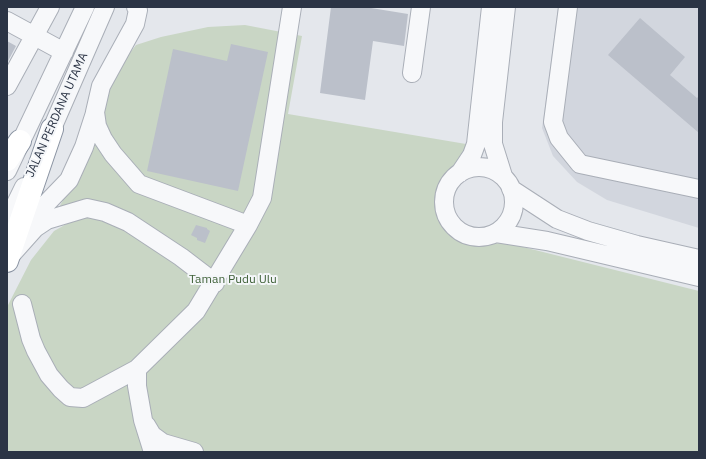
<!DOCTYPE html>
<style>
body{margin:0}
#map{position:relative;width:706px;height:459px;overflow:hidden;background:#e4e7ec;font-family:"IBM Plex Sans",sans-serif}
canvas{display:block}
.frame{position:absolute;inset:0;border:8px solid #2b3445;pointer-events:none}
</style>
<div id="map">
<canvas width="706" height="459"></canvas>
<div class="frame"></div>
</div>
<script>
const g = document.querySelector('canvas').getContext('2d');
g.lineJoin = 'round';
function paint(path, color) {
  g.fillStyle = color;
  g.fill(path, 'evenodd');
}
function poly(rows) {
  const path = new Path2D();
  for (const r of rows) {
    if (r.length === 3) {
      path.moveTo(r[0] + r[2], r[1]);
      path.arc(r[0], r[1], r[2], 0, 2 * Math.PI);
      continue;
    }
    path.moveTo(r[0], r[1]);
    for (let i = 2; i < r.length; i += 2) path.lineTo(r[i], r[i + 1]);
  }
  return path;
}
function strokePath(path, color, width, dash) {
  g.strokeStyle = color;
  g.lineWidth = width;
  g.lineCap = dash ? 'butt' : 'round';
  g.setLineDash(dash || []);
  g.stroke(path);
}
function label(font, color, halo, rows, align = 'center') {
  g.font = font + ' "IBM Plex Sans",sans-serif';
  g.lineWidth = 4;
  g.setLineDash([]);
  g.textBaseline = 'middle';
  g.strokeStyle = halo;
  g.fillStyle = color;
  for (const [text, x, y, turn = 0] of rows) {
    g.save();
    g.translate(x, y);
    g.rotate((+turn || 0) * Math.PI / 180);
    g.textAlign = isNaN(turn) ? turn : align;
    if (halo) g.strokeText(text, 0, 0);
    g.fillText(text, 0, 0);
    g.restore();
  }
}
const built = poly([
 [558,7,699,7,699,228,607,200,577,182,553,156,542,128]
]);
const green = poly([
 [245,25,302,36,288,114,466,144,469,148,457,170,445,184,441,193,440,202,444,221,449,230,454,236,468,244,507,243,699,291,699,452,7,452,7,307,31,260,54,231,70,222,58,209,77,176,101,108,120,66,136,45,161,37,208,27]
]);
const building = poly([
 [331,7,365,7,408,14,404,46,373,41,365,100,320,93],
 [640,18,685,57,670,75,697,98,699,96,699,133,608,55],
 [7,41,16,46,7,63],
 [231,44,268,52,238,191,147,171,173,49,227,61],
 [196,225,207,228,207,229,210,231,205,243,197,240,197,238,191,235]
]);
const minor = poly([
 [136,7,138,10,135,24,101,86,95,112,97,126,103,139,113,154,139,184,248,225],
 [568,7,553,122,559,138,580,164,699,189],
 [7,21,64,52],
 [412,73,421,7],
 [7,86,50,7],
 [47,140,105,7],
 [479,202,35],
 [7,171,85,7],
 [460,173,472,155,476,144,491,7],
 [503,176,493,144,493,122,506,7],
 [511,189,557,219,588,231,637,245,699,259],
 [7,222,24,187],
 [28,229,42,208,69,180,84,147,95,113],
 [496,233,547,241,699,277],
 [10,256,35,228,47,220,87,208,105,212,128,222,181,257,215,283],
 [22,304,31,339,36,351,49,375,61,389,70,397,83,398,137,369],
 [146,425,152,435,163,443,194,452],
 [153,452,143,420,137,386,137,369,196,311,248,225,262,198,292,7]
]);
const highway = poly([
 [7,160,20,141],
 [7,261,52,129]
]);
const streetNames = [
 ["JALAN PERDANA UTAMA",57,115,-66]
];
const parkNames = [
 ["Taman Pudu Ulu",233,280]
];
paint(built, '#d2d6de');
paint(green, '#c9d6c5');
paint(building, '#bbc0ca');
strokePath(minor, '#a9aeb7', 20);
strokePath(highway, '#8b94a3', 24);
strokePath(minor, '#f7f8fa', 18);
strokePath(highway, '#fff', 22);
label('12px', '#2b3445', '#f4f6f9', streetNames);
label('12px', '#3f6138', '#f4f6f9', parkNames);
</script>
